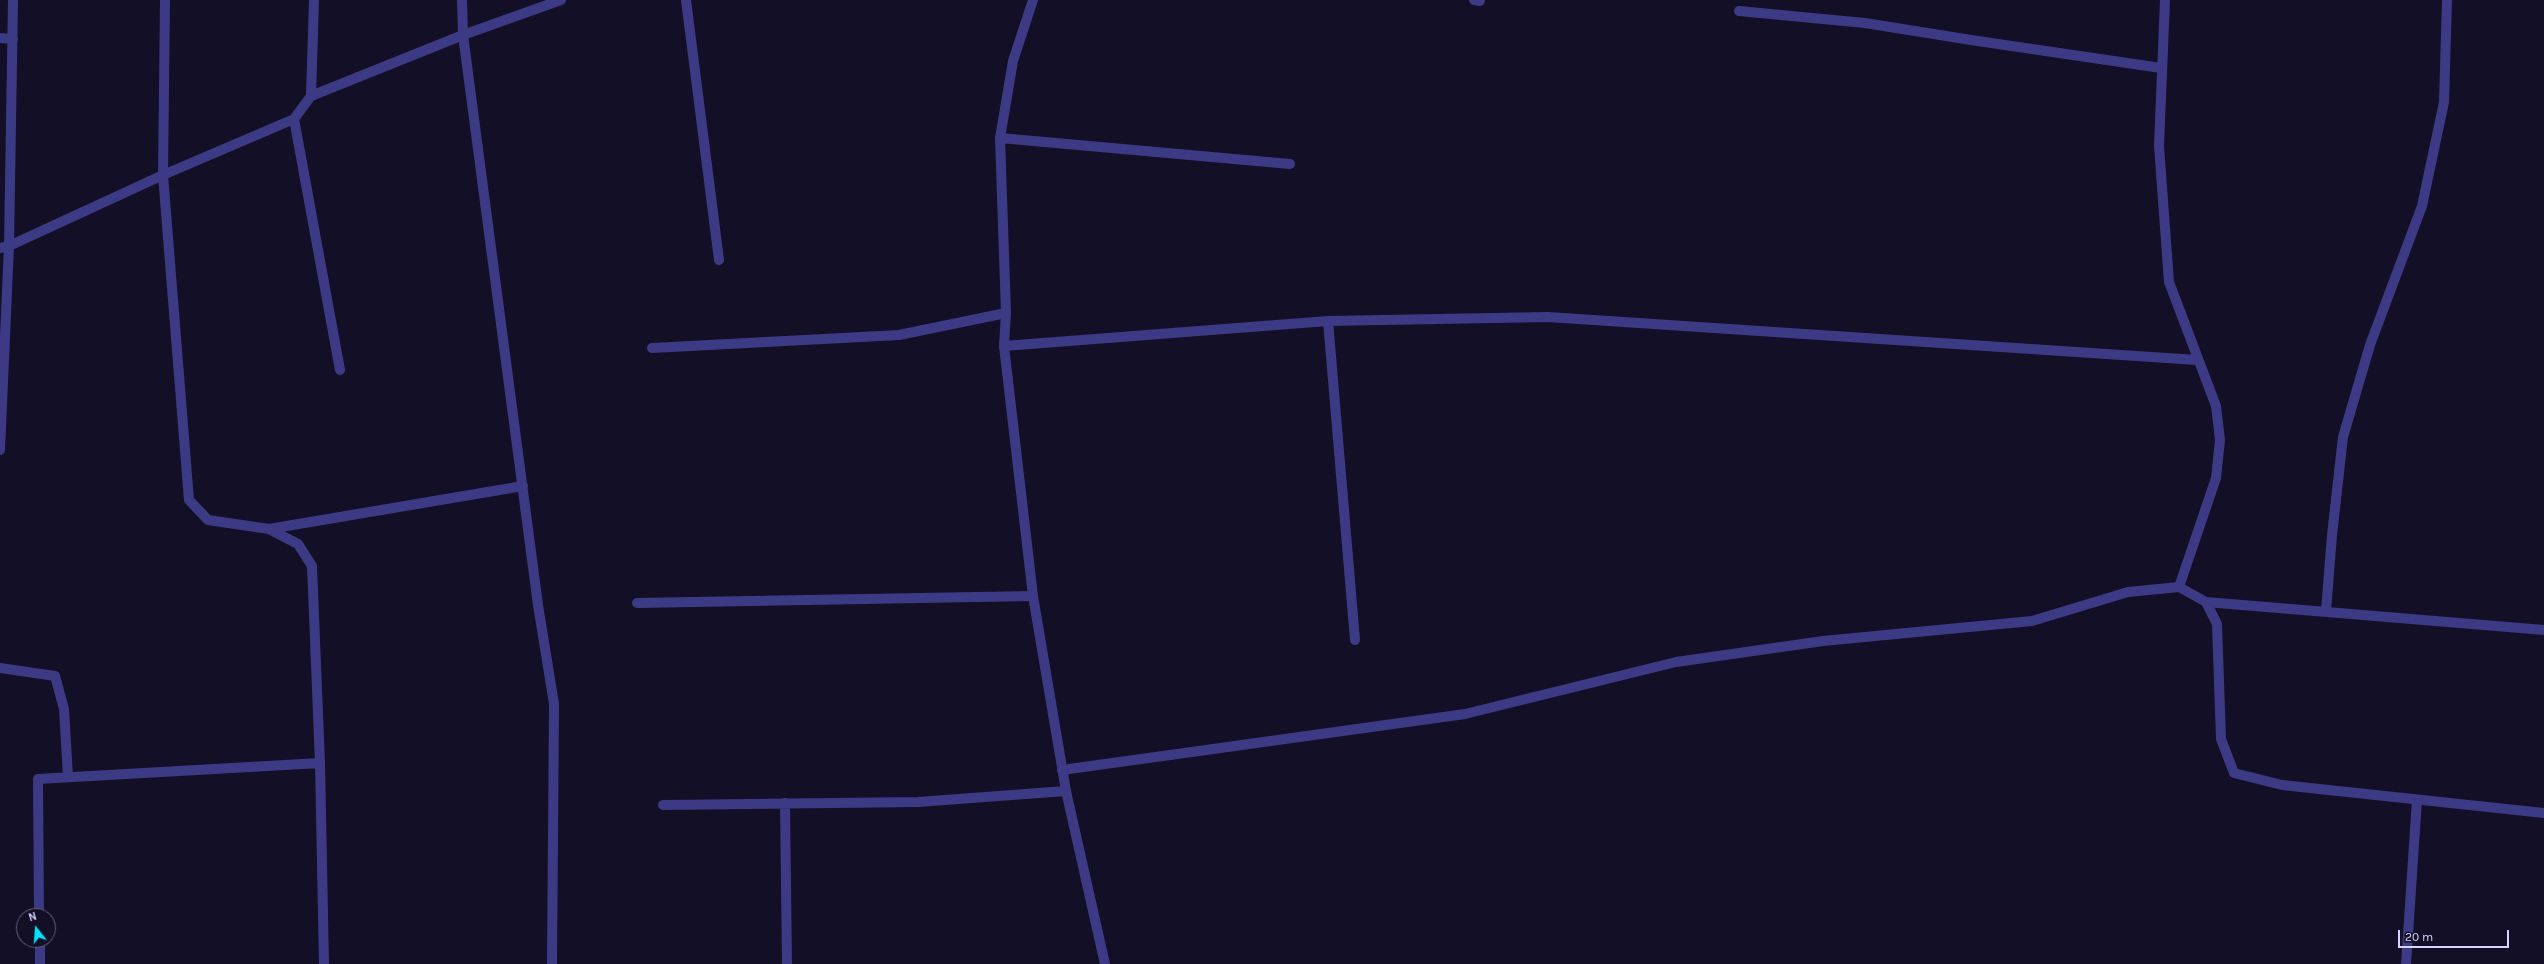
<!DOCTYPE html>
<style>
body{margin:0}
#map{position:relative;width:2544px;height:964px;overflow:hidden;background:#130f26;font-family:Karla,sans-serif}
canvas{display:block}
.north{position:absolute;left:16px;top:908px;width:40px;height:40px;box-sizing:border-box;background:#130f26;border:1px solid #625e7d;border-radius:50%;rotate:343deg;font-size:11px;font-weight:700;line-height:16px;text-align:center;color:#d9d4ff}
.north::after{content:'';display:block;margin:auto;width:14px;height:18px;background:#00e5ff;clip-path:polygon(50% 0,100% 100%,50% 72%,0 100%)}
.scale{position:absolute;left:2398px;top:930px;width:111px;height:18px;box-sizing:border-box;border:2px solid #d9d4ff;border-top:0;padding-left:5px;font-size:12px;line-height:14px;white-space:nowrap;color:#d9d4ff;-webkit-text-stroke:3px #130f26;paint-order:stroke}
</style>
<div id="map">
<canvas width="2544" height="964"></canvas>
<div class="north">N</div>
<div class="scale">20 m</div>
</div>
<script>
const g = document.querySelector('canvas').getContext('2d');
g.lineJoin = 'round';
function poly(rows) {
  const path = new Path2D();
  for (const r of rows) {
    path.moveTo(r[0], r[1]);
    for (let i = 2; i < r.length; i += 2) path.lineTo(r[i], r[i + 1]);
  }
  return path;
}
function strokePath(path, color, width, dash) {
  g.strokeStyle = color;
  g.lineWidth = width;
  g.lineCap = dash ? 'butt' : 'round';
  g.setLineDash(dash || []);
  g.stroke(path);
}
const minor = poly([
 [462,0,463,35,538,605,554,704,552,964],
 [686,0,719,260],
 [1474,0,1480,1],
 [2165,0,2159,146,2169,282,2216,406,2220,440,2216,478,2179,587],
 [1739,11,1865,23,1971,40,2161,68],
 [0,38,13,39],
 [311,96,314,0],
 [294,119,340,370],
 [1000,138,1290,164],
 [0,248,9,246,163,175,165,0],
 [1328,321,1355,640],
 [1004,346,1328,321,1548,317,2197,360],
 [652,348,899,335,1006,313],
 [0,450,9,246,13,0],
 [269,529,523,486],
 [2206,602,2544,630],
 [637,603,1033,596],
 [2326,611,2332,535,2343,437,2370,345,2422,206,2444,102,2447,0],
 [0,668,55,676,64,709,68,777],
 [320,763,312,566,298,544,269,529,208,520,189,500,163,175,294,119,311,96,463,35,561,0],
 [1062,770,1465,714,1676,662,1823,641,2032,621,2128,592,2179,587,2206,602,2217,624,2221,739,2234,773,2282,785,2544,813],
 [785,803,787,964],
 [663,805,918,802,1066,791],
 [39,916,38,779,320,763,324,964],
 [40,940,40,964],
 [2406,964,2417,800]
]);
const tertiary = poly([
 [1033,0,1013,61,1000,138,1006,313,1004,346,1033,596,1066,791,1105,964]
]);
strokePath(minor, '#3d3a85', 10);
strokePath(tertiary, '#3d3a85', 10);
</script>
